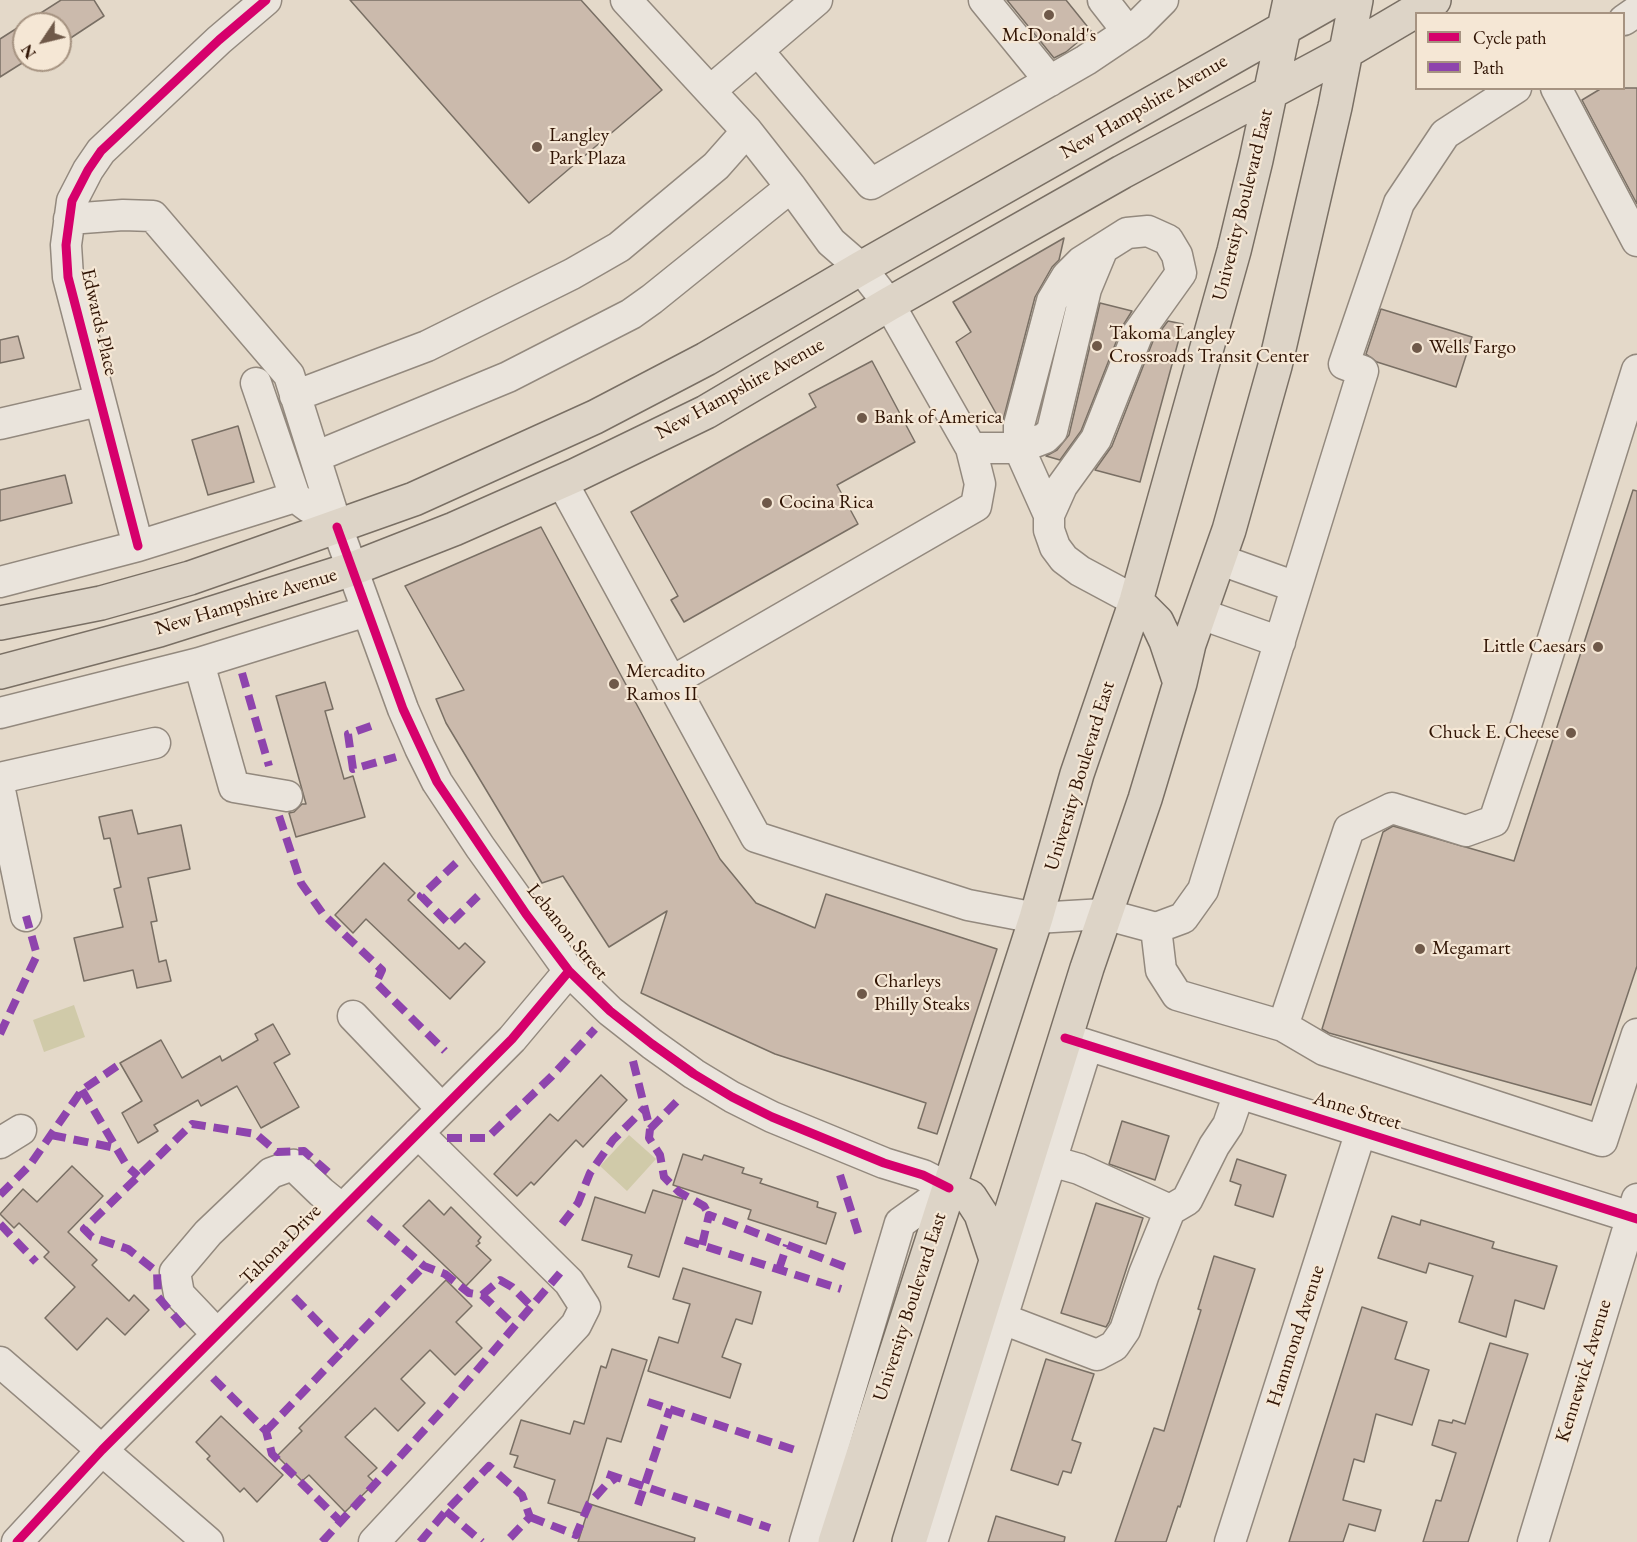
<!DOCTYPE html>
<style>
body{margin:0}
#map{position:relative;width:1637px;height:1542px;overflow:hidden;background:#e4d9c9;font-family:"EB Garamond",serif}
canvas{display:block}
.legend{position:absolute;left:1415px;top:12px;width:210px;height:78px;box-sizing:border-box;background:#f5e7d5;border:2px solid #a69381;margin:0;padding:8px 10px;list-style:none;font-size:18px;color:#301404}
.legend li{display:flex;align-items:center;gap:12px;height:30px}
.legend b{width:30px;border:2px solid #a69381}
.north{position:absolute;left:12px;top:12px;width:60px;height:60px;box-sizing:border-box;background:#f5e7d5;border:2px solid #a69381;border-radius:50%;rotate:235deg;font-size:16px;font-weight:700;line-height:24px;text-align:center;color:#301404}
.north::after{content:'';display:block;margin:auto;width:21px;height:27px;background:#6f5949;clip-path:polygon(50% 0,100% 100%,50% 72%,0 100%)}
</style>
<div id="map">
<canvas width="1637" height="1542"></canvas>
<ul class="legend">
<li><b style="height:8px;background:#d6006c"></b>Cycle path</li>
<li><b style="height:8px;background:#8e44ad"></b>Path</li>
</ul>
<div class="north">N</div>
</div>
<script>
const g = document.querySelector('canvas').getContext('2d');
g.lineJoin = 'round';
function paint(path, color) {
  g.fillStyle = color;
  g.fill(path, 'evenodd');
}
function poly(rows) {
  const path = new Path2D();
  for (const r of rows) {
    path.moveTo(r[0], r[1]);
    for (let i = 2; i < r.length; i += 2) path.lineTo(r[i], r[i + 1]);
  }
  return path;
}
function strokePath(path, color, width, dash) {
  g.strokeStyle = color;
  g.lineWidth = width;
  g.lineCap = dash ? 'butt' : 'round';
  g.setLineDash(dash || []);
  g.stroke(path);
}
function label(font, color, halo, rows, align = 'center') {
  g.font = font + ' "EB Garamond",serif';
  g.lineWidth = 4.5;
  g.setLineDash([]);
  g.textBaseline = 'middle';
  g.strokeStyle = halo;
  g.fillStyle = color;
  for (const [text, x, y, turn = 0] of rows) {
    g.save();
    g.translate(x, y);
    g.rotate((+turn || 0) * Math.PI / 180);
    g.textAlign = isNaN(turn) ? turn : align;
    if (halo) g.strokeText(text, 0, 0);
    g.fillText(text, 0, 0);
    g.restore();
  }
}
const green = poly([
 [74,1005,85,1037,44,1052,33,1020],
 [629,1135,656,1159,627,1191,600,1166]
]);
const building = poly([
 [61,0,94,0,104,16,60,45,60,24,24,24,24,60,27,60,0,77,0,39,61,0],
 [350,0,581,0,662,90,529,203,350,0],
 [1007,0,1066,0,1091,31,1066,52,1054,58,1007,0],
 [1602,88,1637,88,1637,204,1582,100,1602,88],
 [1064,238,1059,260,1052,267,1035,297,1002,424,956,342,971,332,953,302,1064,238],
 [1100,303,1132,311,1122,327,1081,431,1060,460,1046,456,1057,450,1069,435,1100,303],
 [1381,309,1472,337,1456,387,1377,362,1366,354,1381,309],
 [1168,321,1183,324,1140,482,1095,470,1112,446,1153,341,1168,321],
 [18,336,24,358,0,363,0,340,18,336],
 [872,361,915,442,837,485,858,524,684,622,671,600,678,596,631,512,816,407,809,394,872,361],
 [238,426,254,482,208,495,192,440,238,426],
 [65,475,72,503,0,521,0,490,65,475],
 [1633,490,1637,491,1637,966,1591,1105,1329,1033,1322,1029,1383,832,1393,826,1514,861,1633,490],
 [541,527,720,859,756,903,815,928,826,894,997,949,937,1134,918,1128,926,1103,775,1054,641,993,667,911,609,947,563,876,542,883,446,723,436,699,464,690,405,586,541,527],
 [325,682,333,709,325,711,344,779,353,776,365,817,296,837,289,813,294,812,302,804,306,804,276,696,325,682],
 [132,810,138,834,181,825,190,869,148,878,157,921,151,922,159,962,166,960,171,981,137,988,133,970,84,981,74,938,123,927,114,889,121,887,110,838,104,839,99,817,132,810],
 [384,863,415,893,408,900,459,949,465,943,485,962,450,999,366,919,353,933,335,915,384,863],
 [273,1024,290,1054,274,1063,299,1107,261,1128,237,1086,201,1106,198,1100,154,1125,158,1131,138,1143,122,1113,142,1101,120,1063,161,1040,182,1078,220,1056,222,1061,258,1040,255,1034,273,1024],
 [601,1075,627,1100,583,1147,576,1140,534,1185,531,1182,517,1196,494,1174,550,1114,558,1121,601,1075],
 [1122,1121,1169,1136,1155,1180,1109,1164,1122,1121],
 [683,1154,702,1160,704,1155,744,1168,742,1173,762,1179,760,1183,818,1202,817,1207,836,1213,826,1244,748,1219,751,1210,673,1185,683,1154],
 [1237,1159,1286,1175,1273,1217,1235,1205,1241,1185,1230,1181,1237,1159],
 [72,1166,103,1196,68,1232,97,1260,92,1265,129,1301,134,1295,149,1310,125,1335,107,1318,77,1350,45,1318,75,1287,44,1257,49,1252,19,1223,14,1228,0,1214,23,1189,37,1202,72,1166],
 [653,1190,683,1199,659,1277,628,1267,632,1255,582,1240,595,1197,645,1213,653,1190],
 [429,1200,444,1215,451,1207,481,1237,478,1241,480,1243,476,1246,491,1260,466,1286,403,1226,429,1200],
 [1096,1203,1143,1218,1109,1322,1106,1327,1061,1313,1096,1203],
 [1392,1216,1420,1225,1421,1220,1494,1242,1492,1248,1557,1266,1544,1309,1515,1300,1506,1337,1459,1322,1473,1276,1429,1263,1426,1273,1378,1258,1392,1216],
 [1214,1256,1255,1269,1180,1507,1178,1506,1166,1542,1115,1542,1154,1428,1164,1431,1201,1310,1198,1309,1214,1256],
 [683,1268,761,1292,752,1324,736,1319,722,1357,741,1364,730,1398,648,1371,659,1337,678,1343,690,1304,673,1299,683,1268],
 [446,1280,472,1306,456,1322,482,1348,455,1375,430,1350,401,1379,425,1403,398,1431,375,1408,345,1437,377,1468,368,1476,375,1483,345,1512,309,1475,302,1481,277,1456,302,1431,299,1428,446,1280],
 [1362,1307,1407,1322,1395,1359,1429,1370,1412,1425,1376,1414,1364,1462,1354,1459,1343,1500,1381,1510,1375,1531,1349,1524,1343,1542,1289,1542,1362,1307],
 [1490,1343,1528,1354,1468,1542,1423,1542,1436,1500,1441,1501,1456,1453,1432,1445,1439,1420,1452,1423,1453,1420,1465,1424,1490,1343],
 [612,1349,647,1360,621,1442,607,1438,584,1514,548,1503,555,1480,514,1467,518,1456,510,1454,521,1420,570,1434,574,1421,584,1424,601,1366,606,1368,612,1349],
 [1046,1359,1094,1374,1072,1440,1081,1443,1071,1473,1063,1471,1058,1485,1011,1470,1046,1359],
 [221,1416,283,1475,257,1502,244,1488,240,1492,207,1459,210,1456,196,1442,221,1416],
 [590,1504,695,1538,694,1542,578,1542,590,1504],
 [996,1516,1065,1537,1064,1542,988,1542,996,1516]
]);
const minor = poly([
 [626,0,747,131,791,187,831,242,861,268,889,304,971,448,980,484,976,506,671,682],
 [984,0,1050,81],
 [1103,0,1128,32],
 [1624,20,1637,11],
 [758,51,871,184,1086,60,1138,25,1163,0],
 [1556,88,1637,241],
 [710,91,817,0],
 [69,219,123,215,153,216,289,375,337,527,403,709,420,748,437,782,480,847,569,971,610,1011,652,1044,694,1074,732,1097,772,1117,884,1163,923,1175,949,1188,900,1223,805,1542],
 [256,383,295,497,310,508],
 [295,396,427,346,572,274,619,247,716,166,747,131],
 [0,424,99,401],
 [971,448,1019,448,1045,438,1052,431,1086,289,1103,248],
 [315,457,508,377,631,314,652,299,791,187],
 [562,482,756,837,968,905,1036,918,1104,914,1156,928,1183,918,1203,890,1363,371,1344,364,1399,203,1445,134,1516,88],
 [1049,515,1062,486,1096,439,1138,333,1181,273,1177,255,1168,240,1148,231,1127,233,1081,262,1067,276,1052,301,1019,425,1019,448,1049,515,1049,530,1055,547,1064,559,1080,571,1136,601],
 [138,546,68,277,66,245,72,201,88,170,101,151,219,40,266,0],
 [1218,559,1296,587],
 [0,582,138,546,295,497],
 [1201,614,1280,642],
 [199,663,234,787,287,796],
 [0,713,199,663,367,611],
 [0,778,155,743],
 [0,790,26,916],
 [1156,928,1161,970,1177,995,1283,1026,1349,829,1392,808,1466,831,1494,821,1527,722,1637,370],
 [353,1016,442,1109],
 [1283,1026,1324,1050,1602,1141,1637,1034],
 [1065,1038,1637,1219],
 [0,1143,21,1130],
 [1051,1161,1079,1169,1170,1210],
 [1003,1319,1097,1355,1114,1346,1125,1330,1144,1274,1170,1210,1187,1200,1214,1146,1228,1125,1239,1093],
 [217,1334,179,1294,175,1272,208,1233,271,1173,293,1165,321,1192,342,1209],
 [0,1362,208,1542],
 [17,1542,102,1450,512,1039,569,971],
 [374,1542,576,1325,585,1307,569,1282,418,1133],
 [932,1542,1087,1046],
 [1230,1542,1361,1131],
 [1533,1542,1637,1199]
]);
const major = poly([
 [1136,601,1157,622,1166,641,1180,683],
 [0,623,101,603,190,578,256,555,414,499,595,417,706,359,861,268,1334,0],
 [0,672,159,630,352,569,454,529,576,475,706,412,889,304,1122,172,1344,53,1434,0],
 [949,1188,970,1197,981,1214,996,1259],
 [835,1542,1036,918,1077,774,1136,601,1234,251,1256,160,1290,0],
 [909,1542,1087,968,1145,799,1180,683,1189,644,1229,530,1275,366,1335,107,1356,0]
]);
const quiet = poly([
 [242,673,269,766],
 [371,726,348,734,353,769,396,757],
 [279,816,301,883,323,914,382,970,376,983,445,1051],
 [456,863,421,896,449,924,478,896],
 [0,1034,37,955,26,916],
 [633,1061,650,1129,649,1138,660,1155,664,1177,679,1192,704,1206,709,1215],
 [82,1090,127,1166,138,1176],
 [650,1129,682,1096],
 [51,1135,116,1148],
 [447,1138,487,1138,552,1076,595,1029],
 [840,1175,860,1239],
 [0,1195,30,1165,82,1090,123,1062],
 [369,1218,424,1266,445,1274,469,1293,482,1295,514,1325],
 [0,1224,36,1262],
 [562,1224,578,1203,590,1173,613,1140,645,1108],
 [685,1240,841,1289],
 [702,1245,709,1215,848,1268],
 [779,1269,787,1245],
 [482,1295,500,1280,512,1287,531,1306],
 [294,1297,344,1349],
 [183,1326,158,1297,157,1272,128,1249,92,1237,84,1229,192,1124,256,1134,277,1152,304,1151,328,1172],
 [213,1378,266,1431,272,1454,340,1521],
 [648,1402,795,1450],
 [266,1431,424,1266],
 [607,1474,770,1528],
 [638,1505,670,1409],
 [446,1511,482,1542],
 [530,1517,576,1535,589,1504,605,1486,617,1477],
 [322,1542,449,1403,560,1273],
 [420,1542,446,1511,489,1466,522,1495,530,1517,506,1542]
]);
const cycleway = poly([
 [337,527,403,709,437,782,526,914,569,971,610,1011,652,1044,694,1074,732,1097,772,1117,884,1163,923,1175,949,1188],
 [138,546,68,277,66,245,72,201,88,170,101,151,219,40,266,0],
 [1065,1038,1637,1219],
 [17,1542,102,1450,512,1039,569,971]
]);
const markers = [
 [1049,15,6,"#6f5949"],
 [537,147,6,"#6f5949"],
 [1097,346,6,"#6f5949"],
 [1417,348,6,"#6f5949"],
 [862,418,6,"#6f5949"],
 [767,503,6,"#6f5949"],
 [1598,647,6,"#6f5949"],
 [614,684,6,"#6f5949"],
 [1571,733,6,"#6f5949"],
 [1420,949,6,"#6f5949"],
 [862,994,6,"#6f5949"]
];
const poiNames = [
 ["McDonald's",1049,36,"center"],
 ["Langley",549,136],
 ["Park Plaza",549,159],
 ["Takoma Langley",1109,334],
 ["Crossroads Transit Center",1109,357],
 ["Wells Fargo",1429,348],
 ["Bank of America",874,418],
 ["Cocina Rica",779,503],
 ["Little Caesars",1586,647,"right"],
 ["Mercadito",626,672],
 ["Ramos II",626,695],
 ["Chuck E. Cheese",1559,733,"right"],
 ["Megamart",1432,949],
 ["Charleys",874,982],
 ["Philly Steaks",874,1005]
];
const streetNames = [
 ["New Hampshire Avenue",1144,107,-30],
 ["University Boulevard East",1243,205,-76],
 ["Edwards Place",99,322,77],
 ["New Hampshire Avenue",740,389,-29],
 ["New Hampshire Avenue",246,602,-17],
 ["University Boulevard East",1080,776,-73],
 ["Lebanon Street",567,932,51],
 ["Anne Street",1357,1111,17],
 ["Tahona Drive",281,1245,-45],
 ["University Boulevard East",910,1307,-72],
 ["Hammond Avenue",1296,1336,-72],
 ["Kennewick Avenue",1584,1371,-73]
];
paint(green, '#d0caa9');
paint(building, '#cbbaac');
strokePath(building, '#796f64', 1.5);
strokePath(minor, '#93897e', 33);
strokePath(major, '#796f64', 36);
strokePath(minor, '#eae4dc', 30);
strokePath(major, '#ddd4c7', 33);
strokePath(quiet, '#8e44ad', 8, [15, 8]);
strokePath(cycleway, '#d6006c', 9);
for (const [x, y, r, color] of markers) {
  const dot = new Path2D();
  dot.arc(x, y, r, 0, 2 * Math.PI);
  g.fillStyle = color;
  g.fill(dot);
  strokePath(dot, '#f5e7d5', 2);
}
label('20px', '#301404', '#f5e7d5', poiNames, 'left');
label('20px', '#301404', '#f5e7d5', streetNames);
</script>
